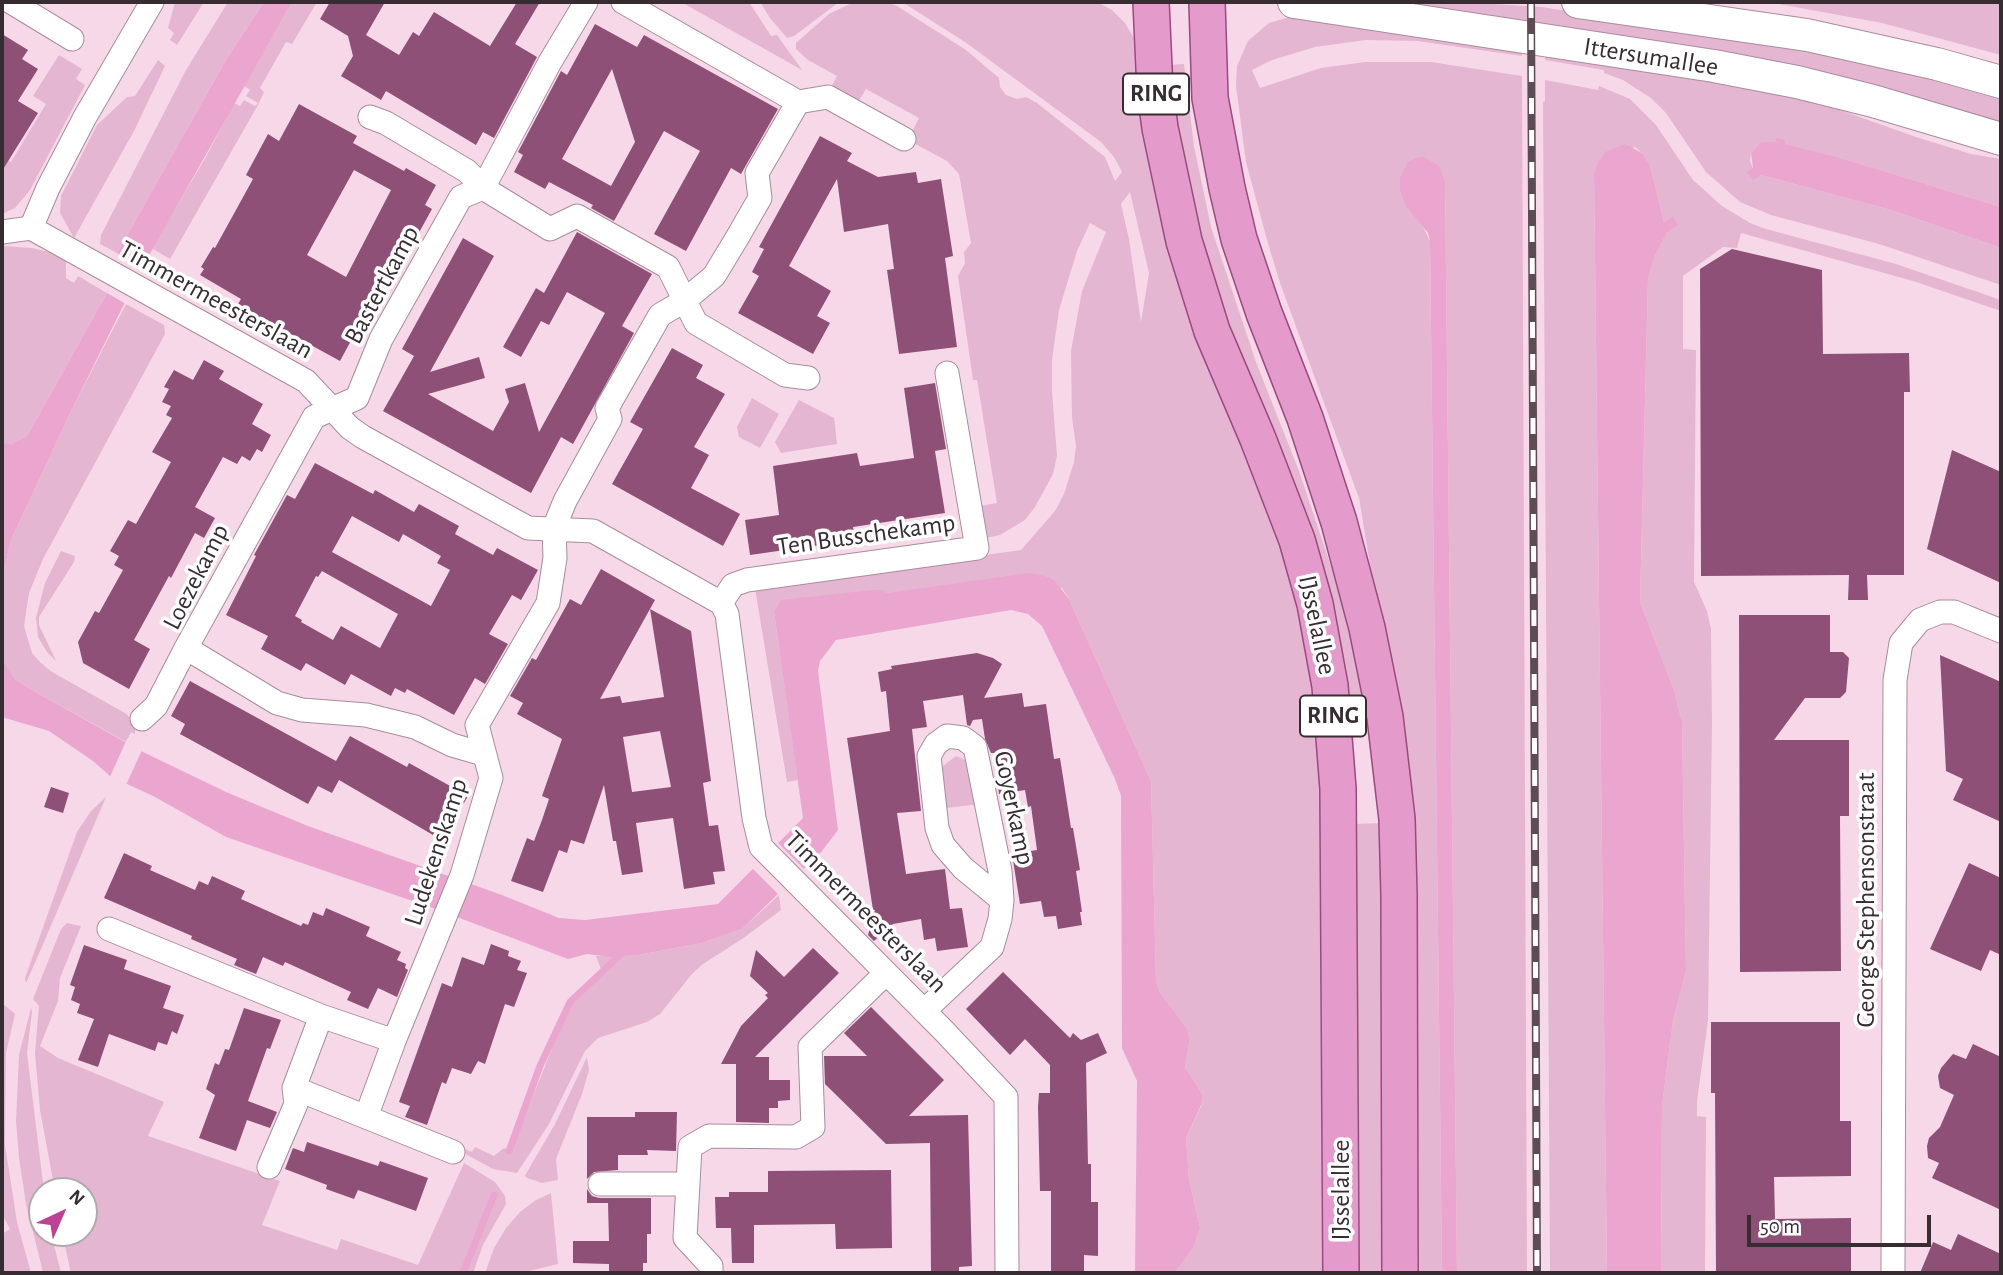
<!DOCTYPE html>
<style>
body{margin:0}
#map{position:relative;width:2003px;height:1275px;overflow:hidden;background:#f7d8e9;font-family:"Alegreya Sans",sans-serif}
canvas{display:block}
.frame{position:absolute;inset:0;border:4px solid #382c33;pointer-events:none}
.north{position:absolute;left:28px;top:1177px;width:70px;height:70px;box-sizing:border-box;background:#fff;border:2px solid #afabad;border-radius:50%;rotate:44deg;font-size:19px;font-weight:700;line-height:28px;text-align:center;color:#382c33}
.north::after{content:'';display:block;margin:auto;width:24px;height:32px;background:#bd4294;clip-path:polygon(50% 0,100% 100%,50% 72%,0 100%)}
.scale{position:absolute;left:1747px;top:1215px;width:184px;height:32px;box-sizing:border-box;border:4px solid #382c33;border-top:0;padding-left:9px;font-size:21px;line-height:24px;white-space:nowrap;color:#382c33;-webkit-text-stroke:5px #fff;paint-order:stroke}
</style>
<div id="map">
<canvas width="2003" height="1275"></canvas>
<div class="frame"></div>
<div class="north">N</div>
<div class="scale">50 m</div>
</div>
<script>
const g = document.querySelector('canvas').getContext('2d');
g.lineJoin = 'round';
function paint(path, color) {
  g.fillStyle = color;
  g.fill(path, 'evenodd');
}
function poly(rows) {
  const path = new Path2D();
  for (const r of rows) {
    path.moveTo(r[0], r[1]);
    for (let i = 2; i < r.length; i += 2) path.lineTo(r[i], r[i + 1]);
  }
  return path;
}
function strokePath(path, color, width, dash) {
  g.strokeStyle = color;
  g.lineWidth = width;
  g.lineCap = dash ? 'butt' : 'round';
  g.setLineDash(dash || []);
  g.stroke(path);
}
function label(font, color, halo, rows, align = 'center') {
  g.font = font + ' "Alegreya Sans",sans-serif';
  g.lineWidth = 7;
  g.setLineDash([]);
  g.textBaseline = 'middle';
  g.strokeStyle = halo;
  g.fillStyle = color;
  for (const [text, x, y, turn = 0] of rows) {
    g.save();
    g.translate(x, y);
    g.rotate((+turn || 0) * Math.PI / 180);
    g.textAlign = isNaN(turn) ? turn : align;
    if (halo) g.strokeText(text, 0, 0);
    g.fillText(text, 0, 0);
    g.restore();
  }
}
const green = poly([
 [175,2,204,2,177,45,170,40,174,33,168,28],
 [228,2,264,2,227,58,117,253,100,244,101,235,186,70],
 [292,2,317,2,292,44,286,42,260,88,264,92,258,105,170,259,153,249,155,243,207,155,234,103,240,106,244,100,255,106,258,103,246,96,250,90,244,86],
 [681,2,749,2,771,36,777,35,802,70],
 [760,2,839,2,794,36,787,38,770,18],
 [854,2,886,2,897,6,966,50,999,78,1000,87,1006,95,1017,99,1026,97,1037,103,1105,157,1115,181,1122,172,1114,157,1101,142,965,42,902,2,1097,2,1112,10,1125,23,1135,40,1288,560,1313,671,1323,764,1327,1273,1175,1273,1194,1247,1200,1228,1189,1179,1186,1138,1202,1104,1203,1095,1185,1067,1190,1039,1187,1028,1159,991,1156,980,1151,781,1069,599,1062,588,886,593,880,589,774,612,798,780,787,782,755,588,1021,550,1055,511,1064,494,1074,462,1076,446,1072,417,1071,351,1082,291,1106,232,1090,223,1077,251,1059,310,1052,360,1052,391,1057,456,1053,474,1035,507,1025,520,1000,535,986,538,980,506,997,503,977,380,973,380,958,276,965,263,964,252,971,243,959,174,947,161,908,140,919,118,866,89,857,104,830,90,837,76,808,60,796,49,796,43,829,14],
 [1130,192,1149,273,1141,322,1129,239,1121,204],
 [1381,2,1462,2,1541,7,1786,44,2001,95,2001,123,1867,84],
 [1768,2,2001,2,2001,55,1882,23],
 [1293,16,1522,49,1522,56,1417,41,1366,40,1315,47,1272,60,1252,70,1260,88,1321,68,1365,62,1431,62,1522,76,1527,1273,1457,1273,1445,181,1423,227,1430,241,1442,1273,1413,1273,1380,625,1359,498,1280,283,1267,240,1246,162,1236,86,1237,66,1248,41,1269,23],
 [59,55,82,69,76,79,85,85,30,190,15,208,2,214,2,162,4,158,11,162,46,104,33,96],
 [1546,55,1743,85,1812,100,1916,137,1971,154,2001,159,2001,207,1838,157,1784,144,1776,139,1775,142,1761,142,1751,153,1750,161,1753,169,1761,175,1891,210,2001,248,2001,285,1879,244,1771,215,1740,202,1706,172,1666,113,1651,98,1623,80,1604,73,1604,70,1545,60],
 [158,60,165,66,134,131,74,238,60,213,61,196,97,125,127,97,135,96],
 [1184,64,1194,146,1211,227,1256,362,1299,471,1363,662,1372,716,1347,719,1189,207,1166,65],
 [1545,80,1598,90,1599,86,1630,99,1656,125,1693,180,1722,206,1750,223,1766,229,1896,264,2001,300,2001,311,1913,281,1741,233,1737,248,1723,247,1683,276,1683,349,1696,350,1694,582,1707,611,1711,629,1712,724,1708,1021,1697,1101,1697,1116,1706,1117,1705,1273,1661,1273,1662,1106,1673,1021,1686,971,1682,722,1674,690,1640,602,1648,279,1655,256,1667,233,1677,225,1664,222,1650,165,1642,153,1635,147,1597,164,1594,173,1607,1273,1550,1273,1543,102,1545,101],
 [2,246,32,248,49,252,66,260,66,278,74,283,78,276,107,293,27,436,11,444,2,444],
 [126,304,164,325,165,334,43,559,29,593,24,626,32,653,41,663,52,672,125,713,135,722,135,734,131,732,126,742,27,687,15,679,3,665,2,578,11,540,73,407],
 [752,398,779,414,760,448,739,437,737,427],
 [799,400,834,418,837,444,781,453,775,442],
 [61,551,75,556,74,562,39,617,39,625,56,661,47,652,38,637,36,618,45,583],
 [956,756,968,761,979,804,947,808,941,772,943,766],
 [106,797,41,949,26,983,25,978,77,832,91,811],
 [1383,823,1387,1273,1356,1273,1353,824],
 [779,895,781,910,742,939,703,964,692,974,660,1014,647,1022,598,1038,585,1051,549,1124,517,1173,493,1169,460,1151,462,1148,472,1152,475,1147,494,1156,504,1148,511,1151,567,1011,578,993,602,972,596,956,638,955,702,943,742,929],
 [67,923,81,926,60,978,58,1001,40,1046,58,1058,164,1102,148,1136,280,1181,262,1225,337,1250,341,1239,418,1265,464,1163,495,1182,505,1196,506,1204,483,1245,473,1273,71,1273,62,1233,84,1233,84,1191,55,1191,40,1110,35,1053,39,1006,33,999,61,929],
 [2,1003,15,1014,6,1053,5,1145,17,1222,31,1273,2,1273,2,1234,10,1229,2,1214],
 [31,1008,32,1012,27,1053,44,1191,42,1191,42,1233,51,1233,61,1273,43,1272,26,1204,19,1158,16,1121,19,1055],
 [587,1057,589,1070,582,1094,556,1159,558,1180,542,1183,527,1178,525,1176,527,1172,555,1124],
 [551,1193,558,1264,520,1273,485,1273,494,1248,506,1228,520,1212,536,1200]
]);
const water = poly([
 [264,2,292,2,142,268,73,407,11,540,2,578,2,444,11,444,27,436,107,293,117,253,227,58],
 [1776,138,1785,140,1785,144,1838,157,2001,207,2001,248,1891,210,1761,175,1753,180,1747,172,1753,168,1751,153,1761,142,1775,142],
 [1625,144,1642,153,1650,165,1664,222,1673,217,1678,225,1667,233,1655,256,1648,279,1640,602,1674,690,1682,722,1686,971,1673,1021,1662,1106,1661,1273,1607,1273,1594,173,1597,164,1605,152],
 [1424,157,1439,166,1445,181,1457,1273,1442,1273,1430,241,1428,233,1406,206,1400,191,1400,178,1408,162,1416,158],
 [1029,573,1042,575,1054,580,1069,599,1151,781,1156,980,1159,991,1187,1028,1190,1039,1185,1067,1203,1095,1202,1103,1186,1138,1189,1179,1200,1228,1194,1247,1175,1273,1135,1273,1137,1081,1122,1048,1121,796,1115,779,1042,626,1028,614,1011,610,836,640,820,661,818,670,838,830,822,851,742,929,702,943,638,955,611,957,587,954,568,959,433,908,226,837,155,797,110,776,93,761,49,731,2,717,2,661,15,679,27,687,141,751,226,792,308,826,502,895,559,918,585,920,718,904,803,818,774,612,781,600,881,589,887,593]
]);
const pier = poly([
 [117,253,144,269,126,304,107,293],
 [127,739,143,748,125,787,109,779],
 [777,839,778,843,807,872,780,899,779,895,752,868,749,867]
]);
const stream = poly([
 [509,1151,540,1066,570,1002,619,956],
 [463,1273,494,1195]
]);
const building = poly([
 [330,2,385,2,366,35,399,55,413,32,419,36,434,12,490,46,517,2,540,2,515,44,537,57,494,138,483,132,476,145,386,91,381,100,341,76,353,56,348,36,320,19],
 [595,24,637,47,644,35,778,109,741,174,731,168,686,251,654,234,700,151,664,131,614,221,591,208,593,205,549,182,545,189,514,172,523,155,518,152,561,71,567,75],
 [612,69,635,142,611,186,562,159],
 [2,34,28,50,22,59,38,69,18,101,38,113,2,171],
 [299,104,357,136,353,143,404,171,406,168,436,185,425,205,432,209,410,249,402,245,381,283,389,287,367,328,360,324,340,361,278,327,275,331,235,309,241,299,200,275,204,269,201,267,213,247,215,248,253,179,246,175,268,134,279,141],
 [354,170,391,190,346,277,307,255],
 [820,136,852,153,847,161,878,177,916,172,918,183,941,179,953,256,945,258,957,347,899,354,887,270,894,269,888,224,844,232,837,179,789,266,831,291,817,316,830,323,813,354,738,313,759,276,752,272,764,249,759,247],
 [577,232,652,274,622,326,634,333,573,444,561,437,531,493,383,411,414,356,402,349,463,238,494,256,430,372,479,357,485,378,428,394,493,431,509,402,505,389,525,383,539,432,605,313,567,292,549,325,541,321,521,357,503,347,536,288,544,293],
 [1732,249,1822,270,1823,354,1909,353,1910,392,1904,392,1904,575,1867,575,1868,600,1848,600,1849,575,1701,576,1700,269],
 [672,348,703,365,696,378,725,394,694,447,709,455,691,488,740,514,723,546,612,484,643,429,630,422],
 [204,360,224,371,219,379,263,404,252,424,271,435,262,452,257,449,250,461,242,456,237,464,223,457,195,507,215,518,204,538,195,533,171,578,169,576,134,640,150,649,129,689,83,663,78,642,95,611,99,613,123,570,114,565,119,556,110,551,128,520,136,524,171,462,152,452,172,418,166,415,171,406,162,402,169,389,164,387,174,370,193,380],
 [935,383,946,449,935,451,945,513,853,527,855,540,750,555,745,520,779,515,773,466,857,453,860,466,914,458,904,388],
 [1952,450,2001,472,2001,583,1927,549],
 [315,463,373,494,375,490,414,512,419,504,459,526,455,534,493,555,497,548,538,570,521,600,512,595,489,634,508,644,485,684,475,678,454,715,407,689,405,693,395,688,391,696,351,674,345,685,306,663,301,671,261,649,268,636,226,615,256,556,254,555,287,495,295,499],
 [352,516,399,542,403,534,441,556,437,563,450,570,431,606,332,552],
 [322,571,398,614,380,648,341,626,333,640,301,622,302,620,295,616,316,576,318,577],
 [601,569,655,600,600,699,620,696,622,703,664,697,650,609,691,631,711,781,703,783,709,826,718,825,725,871,713,872,715,884,684,889,673,818,636,823,643,872,622,875,616,841,613,841,604,785,584,844,571,840,567,853,559,850,543,892,511,881,527,838,534,841,542,820,549,799,542,796,562,739,517,714,523,703,510,696,532,658,536,660,570,599,581,605],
 [660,731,671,787,632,792,623,737],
 [1739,615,1830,615,1830,652,1843,652,1849,658,1846,692,1840,698,1805,698,1774,740,1849,740,1849,816,1840,816,1841,971,1740,972],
 [977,653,993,658,1002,664,984,698,1022,693,1024,707,1046,704,1054,759,1060,758,1071,828,1073,828,1080,870,1076,871,1082,912,1080,912,1082,925,1058,929,1056,916,1044,917,1041,901,1020,904,1012,854,1037,850,1031,806,1028,807,1025,790,999,794,994,753,991,753,985,739,982,719,973,720,970,726,967,725,963,695,923,701,927,727,912,729,921,811,897,813,906,874,945,869,950,909,962,908,968,947,937,951,935,938,924,940,921,919,893,924,874,941,868,935,875,910,873,910,847,738,890,731,886,691,881,692,878,672,892,669,891,666],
 [1940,655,2001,682,2001,822,1953,800,1963,779,1946,771],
 [190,681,336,761,350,736,407,767,409,763,468,796,450,827,440,821,433,835,339,780,332,793,318,786,308,804,180,734,185,724,171,716],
 [51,787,69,793,63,813,44,807],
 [124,853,152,866,150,870,195,890,199,881,208,885,212,876,245,891,241,899,301,926,303,923,308,925,313,912,323,916,326,908,370,927,366,936,401,952,397,960,406,964,405,968,408,970,397,997,378,988,368,1009,347,1000,351,992,285,962,283,966,263,957,256,974,234,965,237,959,191,939,192,936,104,898],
 [1969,863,2001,878,2001,955,1990,950,1981,971,1930,949],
 [491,944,509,951,508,956,521,961,517,970,527,973,514,1007,505,1004,485,1064,478,1061,471,1074,452,1068,446,1084,442,1082,427,1125,405,1117,410,1106,399,1102,442,983,452,987,462,957,484,965],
 [84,945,127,960,124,969,171,986,163,1008,184,1015,177,1034,172,1031,167,1045,158,1042,155,1051,109,1034,98,1067,78,1060,94,1019,77,1013,80,1004,71,1000,75,987,70,985],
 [813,948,839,973,755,1057,769,1057,769,1080,790,1080,790,1100,778,1101,778,1108,769,1108,769,1123,736,1122,736,1064,721,1064,741,1026,768,998,765,995,768,993,750,976,756,950,784,977],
 [1003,972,1070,1038,1073,1033,1081,1040,1098,1033,1107,1053,1086,1063,1088,1164,1091,1164,1091,1202,1098,1202,1098,1256,1084,1255,1084,1273,1051,1273,1051,1191,1040,1191,1038,1107,1039,1093,1050,1093,1050,1065,1025,1039,1010,1055,966,1009],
 [871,1007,944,1080,909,1116,968,1115,972,1266,959,1267,959,1273,931,1273,930,1143,886,1144,825,1084,824,1056,867,1056,844,1033],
 [244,1008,281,1020,270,1049,267,1048,248,1101,277,1112,270,1128,247,1120,236,1151,199,1138,215,1095,206,1089,215,1063,219,1065,225,1049,229,1050],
 [1711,1022,1840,1022,1840,1121,1851,1121,1851,1176,1774,1177,1775,1219,1851,1218,1851,1273,1716,1273,1715,1093,1711,1093],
 [1973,1044,2001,1057,2001,1210,1932,1178,1939,1163,1928,1158,1927,1146,1929,1138,1940,1127,1954,1095,1940,1088,1938,1076,1941,1068,1953,1054,1966,1059],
 [635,1112,677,1112,676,1151,647,1150,648,1155,618,1155,618,1170,594,1172,587,1179,587,1117,635,1117],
 [307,1142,378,1166,380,1161,428,1178,416,1211,358,1190,354,1199,326,1189,327,1185,285,1169,293,1148,304,1152],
 [891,1170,892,1248,836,1249,835,1224,754,1225,754,1263,732,1263,731,1228,716,1228,715,1197,729,1197,729,1192,768,1192,768,1171],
 [587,1189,592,1196,599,1198,651,1198,651,1234,647,1234,647,1263,643,1263,643,1273,609,1273,609,1264,573,1263,573,1241,609,1241,608,1203,587,1203],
 [1958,1234,2001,1254,2001,1273,1920,1273,1933,1242,1951,1250]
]);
const street = poly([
 [11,2,72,39],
 [623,2,798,102],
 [798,102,828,97,904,139],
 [370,117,386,123,467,171,483,188,550,229,577,216,668,267,696,323,785,375,808,378],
 [31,228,306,381,350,428,363,437,528,528,593,531,721,603,727,614,754,818,761,847,944,1031,1006,1097,1007,1273],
 [31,228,48,188,85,117,152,2],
 [2,232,31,228],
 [721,603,733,585,747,580,977,548,947,373],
 [142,719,156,706,186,648],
 [483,754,452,745,415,727,366,715,302,710,277,703,186,648,314,417,357,398,381,339,461,197,483,188,550,62,586,2],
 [109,929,321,1016,394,1041,366,1117,294,1088,321,1016],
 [924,1011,992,947,1000,919,1002,900,1000,871,975,747,963,738,947,736,936,744,929,756,937,828,943,845,963,868,1002,900],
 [394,1041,462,875,491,778,477,725,548,603,555,558,554,528,565,501,610,419,607,408,660,315,684,301,714,276,737,238,760,198,757,173,798,102],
 [366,1117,453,1152],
 [269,1167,296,1104,294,1088],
 [600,1184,688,1184],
 [711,1273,711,1266,685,1238,690,1147,709,1136,796,1137,813,1127,810,1047,886,973],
 [1893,1273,1895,680,1901,643,1920,620,1940,612,1954,612,2001,631]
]);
const secondary = poly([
 [1294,2,1714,66,1797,82,1873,101,2001,139],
 [1578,2,1807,35,1937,64,2001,82]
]);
const primary = poly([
 [1151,2,1155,90,1160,128,1184,241,1212,331,1258,439,1297,540,1315,604,1330,686,1338,789,1341,1273],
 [1207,2,1210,98,1227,188,1239,239,1264,313,1305,418,1339,522,1367,628,1385,717,1397,819,1399,895,1400,1273]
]);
const rail = poly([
 [1531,2,1537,1273]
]);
const shields = [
 [1156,94,66],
 [1333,716,66]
];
const shieldNames = [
 ["RING",1156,94],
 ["RING",1333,716]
];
const streetNames = [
 ["Ittersumallee",1651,57,9],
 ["Bastertkamp",382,285,-62],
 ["Timmermeesterslaan",216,300,29],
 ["Ten Busschekamp",866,535,-8],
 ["Loezekamp",196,577,-63],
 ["IJsselallee",1317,625,78],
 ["Goyerkamp",1014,808,78],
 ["Ludekenskamp",436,852,-72],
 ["George Stephensonstraat",1866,900,-90],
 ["Timmermeesterslaan",866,912,45],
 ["IJsselallee",1341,1190,-90]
];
paint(green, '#e5b6d1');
paint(water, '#eba6cf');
paint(pier, '#f7d8e9');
strokePath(stream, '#eba6cf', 7);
paint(building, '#8e5076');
strokePath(street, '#a98c9c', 25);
strokePath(secondary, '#a98c9c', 34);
strokePath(primary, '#9c497f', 38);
strokePath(street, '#fff', 23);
strokePath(secondary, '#fff', 32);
strokePath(primary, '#e49bcb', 35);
strokePath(rail, '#5b4c55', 8);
strokePath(rail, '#fff', 5, [16]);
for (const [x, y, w] of shields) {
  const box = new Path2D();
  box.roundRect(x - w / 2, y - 20.5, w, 41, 5);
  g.fillStyle = '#fff';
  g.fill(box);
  strokePath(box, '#382c33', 2);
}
label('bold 24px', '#382c33', null, shieldNames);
label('26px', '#382c33', '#fff', streetNames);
</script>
